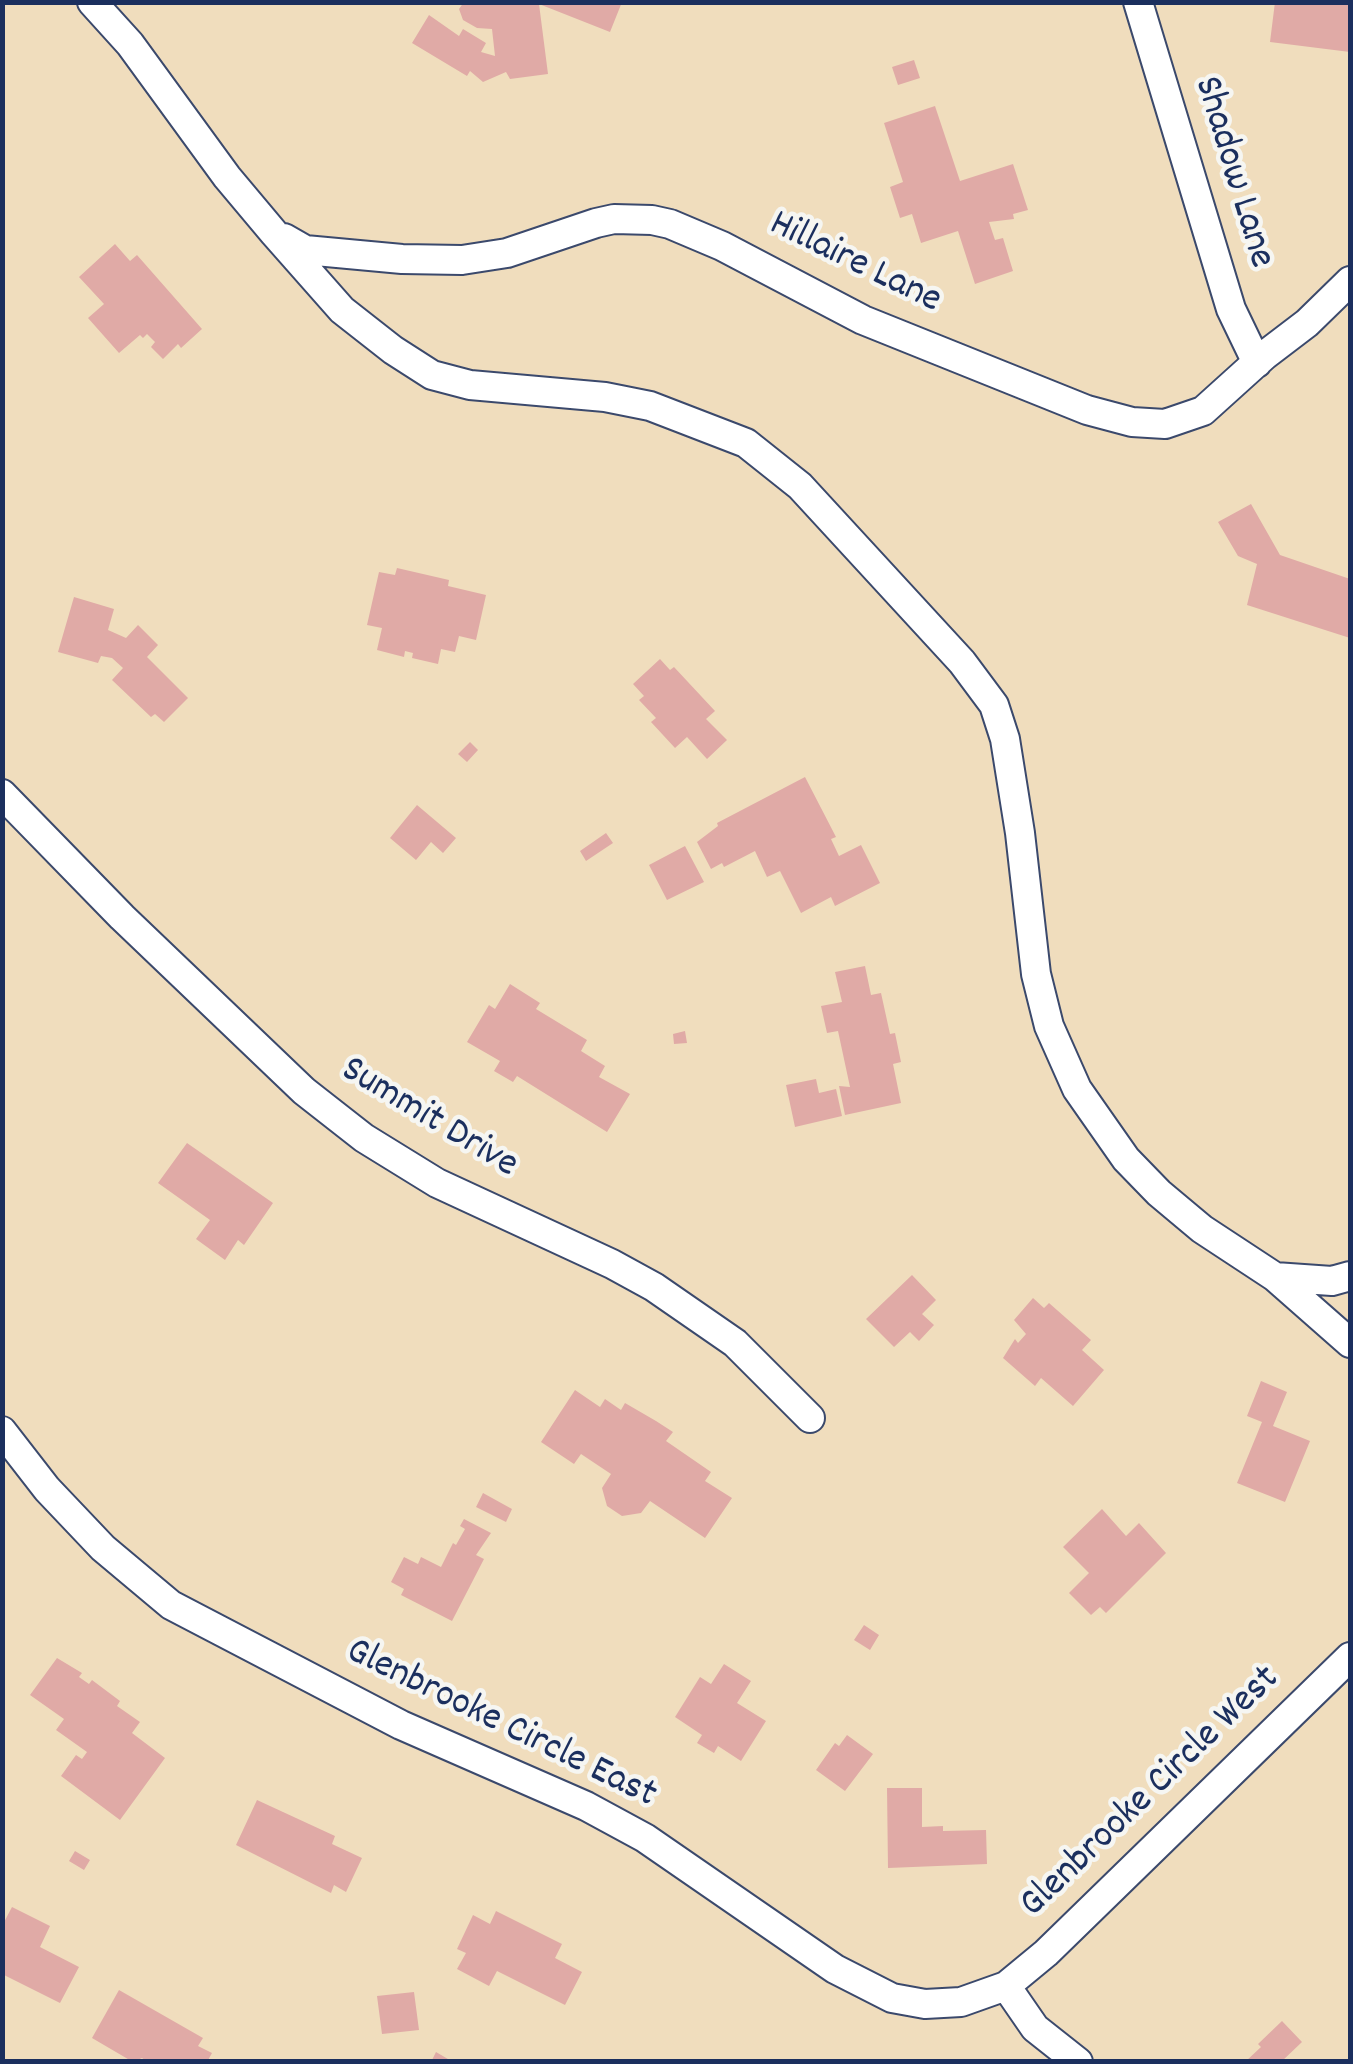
<!DOCTYPE html>
<style>
body{margin:0}
#map{position:relative;width:1353px;height:2064px;overflow:hidden;background:#f0ddbd;font-family:Dekko,sans-serif}
canvas{display:block}
.frame{position:absolute;inset:0;border:5px solid #1b2f5e;pointer-events:none}
</style>
<div id="map">
<canvas width="1353" height="2064"></canvas>
<div class="frame"></div>
</div>
<script>
const g = document.querySelector('canvas').getContext('2d');
g.lineJoin = 'round';
function paint(path, color) {
  g.fillStyle = color;
  g.fill(path, 'evenodd');
}
function poly(rows) {
  const path = new Path2D();
  for (const r of rows) {
    path.moveTo(r[0], r[1]);
    for (let i = 2; i < r.length; i += 2) path.lineTo(r[i], r[i + 1]);
  }
  return path;
}
function strokePath(path, color, width, dash) {
  g.strokeStyle = color;
  g.lineWidth = width;
  g.lineCap = dash ? 'butt' : 'round';
  g.setLineDash(dash || []);
  g.stroke(path);
}
function label(font, color, halo, rows, align = 'center') {
  g.font = font + ' Dekko,sans-serif';
  g.lineWidth = 9;
  g.setLineDash([]);
  g.textBaseline = 'middle';
  g.strokeStyle = halo;
  g.fillStyle = color;
  for (const [text, x, y, turn = 0] of rows) {
    g.save();
    g.translate(x, y);
    g.rotate((+turn || 0) * Math.PI / 180);
    g.textAlign = isNaN(turn) ? turn : align;
    if (halo) g.strokeText(text, 0, 0);
    g.fillText(text, 0, 0);
    g.restore();
  }
}
const building = poly([
 [464,2,622,2,610,32,539,4,548,74,510,79,506,72,483,82,470,71,467,76,412,43,429,15,459,36,463,29,486,43,481,52,495,56,492,29,477,28,463,20,459,9],
 [1275,2,1350,2,1350,52,1270,42],
 [914,60,920,78,898,85,892,67],
 [935,106,960,181,1013,164,1028,210,1013,214,1014,219,989,222,995,240,1003,238,1013,271,975,284,958,231,921,243,912,214,900,218,890,187,903,182,884,123],
 [115,244,130,261,137,255,202,329,181,348,178,344,163,359,151,347,155,342,147,334,143,338,140,335,119,353,88,318,104,304,79,277],
 [1251,504,1280,555,1350,579,1350,638,1247,605,1257,564,1238,556,1218,522],
 [397,568,449,580,448,586,486,595,476,640,459,636,455,652,441,649,438,664,412,658,413,653,405,651,404,657,377,650,382,628,367,625,379,572,395,575],
 [74,597,114,609,108,630,126,638,138,625,158,645,147,657,188,698,164,722,155,714,151,717,112,680,123,668,112,658,101,656,98,663,58,652],
 [660,659,670,670,674,667,715,711,706,719,727,740,707,759,687,737,675,748,651,722,656,718,639,700,644,696,633,684],
 [470,742,478,750,467,762,458,754],
 [805,777,836,837,831,839,839,856,861,845,880,883,835,906,831,897,801,913,780,871,767,877,755,851,724,867,722,863,711,869,697,842,718,826,717,823],
 [417,805,456,838,443,853,431,842,416,860,390,838],
 [606,833,613,843,586,861,580,851],
 [685,846,704,882,667,900,649,865],
 [865,966,871,995,881,993,890,1034,895,1033,901,1062,893,1064,901,1103,845,1115,839,1086,850,1087,838,1031,827,1033,821,1006,842,1002,835,972],
 [510,984,540,1003,536,1009,587,1040,581,1051,605,1066,599,1077,630,1094,607,1132,517,1076,513,1082,494,1071,500,1061,467,1042,489,1005,495,1009],
 [685,1031,687,1043,674,1044,673,1034],
 [816,1079,819,1093,836,1089,842,1116,795,1127,786,1085],
 [187,1143,273,1203,244,1245,238,1240,225,1260,196,1239,210,1220,158,1183],
 [912,1275,936,1300,922,1314,934,1325,919,1341,910,1332,894,1347,866,1319],
 [1033,1298,1044,1308,1049,1303,1091,1340,1082,1350,1104,1370,1073,1406,1041,1378,1035,1386,1003,1358,1015,1339,1018,1343,1026,1334,1014,1320],
 [1261,1381,1287,1392,1273,1426,1310,1441,1285,1502,1237,1483,1262,1422,1247,1416],
 [575,1390,600,1407,605,1399,621,1410,625,1403,656,1421,673,1432,666,1441,711,1472,705,1481,732,1498,705,1538,650,1501,641,1513,622,1516,607,1506,602,1488,611,1474,581,1454,574,1464,541,1442],
 [483,1493,512,1509,506,1522,476,1507],
 [1102,1509,1126,1536,1139,1523,1166,1553,1106,1613,1100,1607,1091,1615,1069,1593,1089,1573,1063,1547],
 [464,1519,491,1533,476,1555,484,1559,452,1621,401,1595,404,1589,391,1582,404,1557,418,1564,421,1557,441,1567,453,1543,456,1545,465,1529,460,1526],
 [864,1625,879,1635,870,1650,854,1640],
 [57,1658,82,1673,79,1677,89,1684,92,1680,120,1701,117,1706,140,1722,132,1733,165,1758,120,1820,61,1776,76,1755,82,1759,87,1752,56,1730,64,1719,30,1695],
 [724,1664,751,1681,737,1703,766,1721,741,1761,718,1746,714,1753,697,1743,702,1735,675,1717,700,1677,711,1684],
 [847,1735,873,1754,845,1791,816,1770,835,1743,839,1746],
 [887,1788,922,1788,922,1827,943,1826,943,1831,986,1830,987,1864,888,1868],
 [257,1800,335,1836,332,1844,362,1858,346,1892,334,1885,331,1893,236,1845],
 [75,1851,90,1860,84,1870,69,1861],
 [12,1907,50,1926,40,1947,79,1967,60,2003,2,1974,2,1926],
 [496,1911,562,1944,555,1958,582,1972,565,2005,497,1971,489,1986,457,1969,466,1953,457,1949,473,1915,490,1924],
 [119,1990,203,2038,198,2046,212,2053,207,2062,147,2062,142,2058,133,2062,92,2038],
 [414,1992,419,2030,382,2034,377,1996],
 [1282,2021,1302,2042,1281,2062,1245,2062,1261,2047,1258,2044],
 [436,2052,453,2062,431,2062]
]);
const street = poly([
 [92,2,130,44,227,177,274,233,342,310,393,350,432,375,470,385,605,397,650,406,746,443,800,486,962,662,994,705,1005,739,1020,833,1036,974,1049,1026,1077,1089,1126,1159,1159,1193,1202,1229,1275,1277,1350,1343],
 [1138,2,1231,309,1257,363],
 [284,238,305,250,402,259,462,260,507,253,596,223,614,219,652,220,670,224,722,246,863,320,1087,410,1132,422,1165,424,1203,411,1265,355,1307,323,1350,281],
 [2,794,122,917,304,1091,364,1138,437,1183,612,1264,654,1287,735,1343,810,1418],
 [1275,1277,1332,1281,1350,1276],
 [2,1431,47,1489,103,1548,171,1605,401,1725,586,1806,645,1838,835,1969,892,1998,925,2004,961,2002,1006,1986,1046,1953,1350,1657],
 [1006,1986,1035,2028,1078,2062]
]);
const streetNames = [
 ["Shadow Lane",1231,173,73],
 ["Hillaire Lane",854,265,26],
 ["Summit Drive",428,1120,31],
 ["Glenbrooke Circle East",500,1726,26],
 ["Glenbrooke Circle West",1152,1794,-44]
];
paint(building, '#e0aaa6');
strokePath(street, '#3b496c', 32);
strokePath(street, '#fff', 28);
label('40px', '#1b2f5e', '#f6f6f2', streetNames);
</script>
